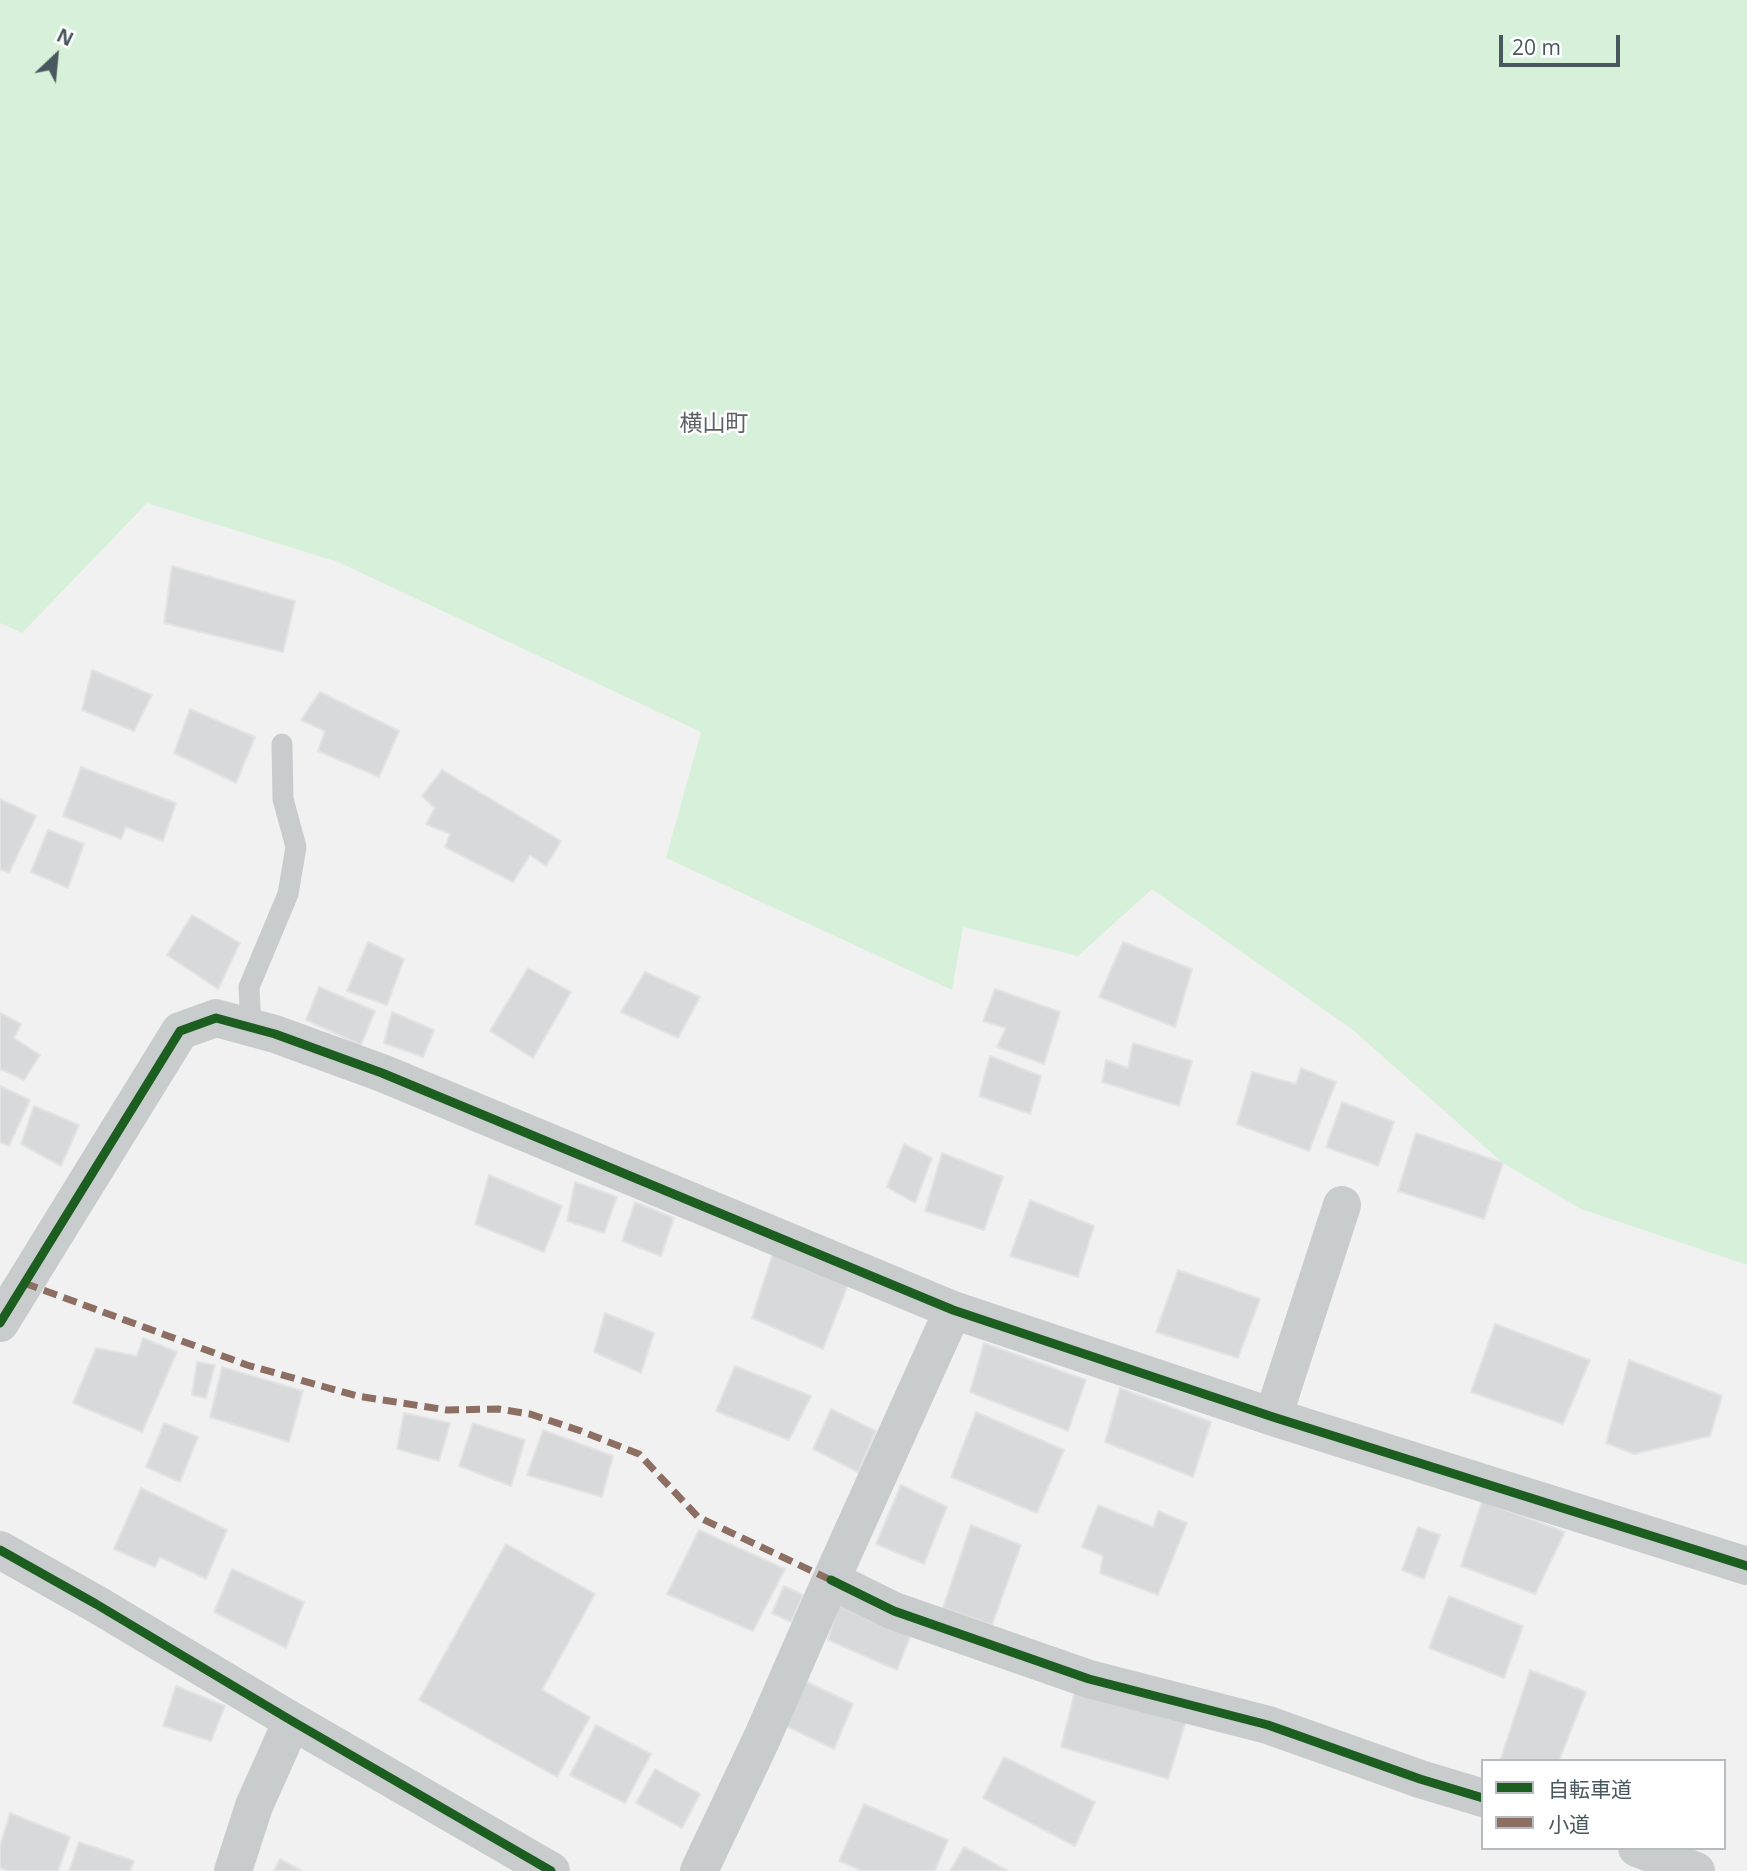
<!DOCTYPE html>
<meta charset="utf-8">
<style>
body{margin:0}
#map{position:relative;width:1747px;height:1871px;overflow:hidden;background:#f2f1f1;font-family:"Open Sans","Noto Sans JP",sans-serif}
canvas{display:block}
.legend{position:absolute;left:1481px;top:1759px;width:245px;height:91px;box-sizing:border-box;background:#fff;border:2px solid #b6bcbf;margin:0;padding:9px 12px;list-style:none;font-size:21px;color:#48585e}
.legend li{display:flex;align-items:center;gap:14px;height:35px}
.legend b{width:35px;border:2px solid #b6bcbf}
.north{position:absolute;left:21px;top:21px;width:70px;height:70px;-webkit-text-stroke:5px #fff;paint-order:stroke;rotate:26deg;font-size:19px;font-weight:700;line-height:28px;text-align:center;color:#48585e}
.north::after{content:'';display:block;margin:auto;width:24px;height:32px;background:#48585e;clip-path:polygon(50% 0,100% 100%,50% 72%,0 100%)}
.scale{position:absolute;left:1499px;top:35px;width:121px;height:32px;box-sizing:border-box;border:4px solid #48585e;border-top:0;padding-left:9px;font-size:21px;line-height:24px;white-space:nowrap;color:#48585e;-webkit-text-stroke:5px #fff;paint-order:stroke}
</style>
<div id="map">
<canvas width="1747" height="1871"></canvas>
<ul class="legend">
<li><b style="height:9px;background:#1b5e20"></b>自転車道</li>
<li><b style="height:9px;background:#8d6e63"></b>小道</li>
</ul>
<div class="north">N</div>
<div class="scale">20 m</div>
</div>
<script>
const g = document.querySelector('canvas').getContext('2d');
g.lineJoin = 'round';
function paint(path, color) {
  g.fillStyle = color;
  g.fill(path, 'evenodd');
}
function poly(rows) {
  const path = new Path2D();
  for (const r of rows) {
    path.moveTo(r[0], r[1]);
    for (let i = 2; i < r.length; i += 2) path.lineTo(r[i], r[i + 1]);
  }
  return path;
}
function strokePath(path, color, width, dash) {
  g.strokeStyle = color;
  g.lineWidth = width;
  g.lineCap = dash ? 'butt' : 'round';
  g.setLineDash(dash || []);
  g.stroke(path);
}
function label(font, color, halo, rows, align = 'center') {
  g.font = font + ' "Open Sans","Noto Sans JP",sans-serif';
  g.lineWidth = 5;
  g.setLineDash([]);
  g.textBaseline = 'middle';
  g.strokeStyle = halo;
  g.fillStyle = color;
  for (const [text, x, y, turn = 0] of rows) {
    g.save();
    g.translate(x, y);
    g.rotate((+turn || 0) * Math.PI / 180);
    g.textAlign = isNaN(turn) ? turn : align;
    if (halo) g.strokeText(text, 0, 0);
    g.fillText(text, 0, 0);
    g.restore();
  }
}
const green = poly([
 [0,0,1747,0,1747,1265,1581,1209,1503,1163,1353,1030,1152,889,1078,956,963,927,952,990,666,858,701,732,338,562,147,503,22,633,0,623]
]);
const building = poly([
 [172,566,295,601,283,652,164,623,172,566],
 [92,670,152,695,134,731,82,710,92,670],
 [320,692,399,731,379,777,318,751,325,731,301,720,320,692],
 [190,709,255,737,236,783,174,753,190,709],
 [81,767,176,803,163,841,126,827,121,839,63,816,81,767],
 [442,770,561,841,546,866,530,855,513,882,445,847,450,834,426,824,435,808,422,796,442,770],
 [0,799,36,816,9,873,0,869,0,799],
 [48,830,84,844,68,888,31,872,48,830],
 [192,915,240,943,218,989,167,955,192,915],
 [368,942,404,959,387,1005,347,991,368,942],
 [1123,942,1192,969,1175,1027,1099,997,1123,942],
 [528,968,571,992,533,1058,490,1031,528,968],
 [645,972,700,997,678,1038,621,1012,645,972],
 [319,987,375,1011,361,1045,306,1020,319,987],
 [995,989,1060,1012,1044,1064,997,1047,1006,1028,983,1021,995,989],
 [392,1012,434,1030,423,1057,384,1043,392,1012],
 [0,1013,21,1024,14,1038,40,1055,24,1080,0,1069,0,1013],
 [1133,1043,1192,1061,1179,1106,1102,1082,1106,1060,1128,1068,1133,1043],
 [990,1056,1041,1076,1030,1114,979,1096,990,1056],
 [1301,1068,1336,1082,1309,1151,1237,1124,1252,1072,1296,1084,1301,1068],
 [0,1086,30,1100,9,1146,0,1142,0,1086],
 [1342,1102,1394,1122,1378,1166,1326,1147,1342,1102],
 [34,1106,79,1125,61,1166,21,1144,34,1106],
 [1416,1133,1503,1163,1484,1219,1398,1191,1416,1133],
 [904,1144,932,1158,915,1203,887,1187,904,1144],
 [942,1153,1003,1177,984,1230,925,1211,942,1153],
 [489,1175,562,1206,544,1252,475,1224,489,1175],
 [575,1182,617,1197,604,1233,567,1221,575,1182],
 [1030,1200,1094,1226,1078,1277,1010,1256,1030,1200],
 [635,1202,674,1218,661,1256,622,1241,635,1202],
 [775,1247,849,1282,823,1349,752,1318,775,1247],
 [1178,1270,1260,1299,1238,1358,1156,1332,1178,1270],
 [605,1313,654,1333,641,1373,594,1352,605,1313],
 [1495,1324,1590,1360,1563,1424,1471,1392,1495,1324],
 [143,1338,177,1352,142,1432,73,1403,96,1348,137,1356,143,1338],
 [984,1343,1086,1380,1068,1431,970,1392,984,1343],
 [1629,1360,1722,1396,1710,1436,1634,1454,1606,1443,1629,1360],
 [197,1362,215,1365,206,1398,192,1395,197,1362],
 [735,1366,811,1396,789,1440,716,1411,735,1366],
 [222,1367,303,1391,289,1442,210,1417,222,1367],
 [1120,1388,1211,1422,1193,1477,1105,1442,1120,1388],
 [831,1409,876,1431,858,1472,813,1449,831,1409],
 [976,1412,1064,1450,1037,1513,951,1477,976,1412],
 [404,1413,450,1423,439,1461,397,1449,404,1413],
 [164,1423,198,1437,180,1482,146,1467,164,1423],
 [473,1423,525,1440,511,1486,459,1466,473,1423],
 [543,1430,613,1456,602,1497,527,1475,543,1430],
 [901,1485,947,1507,924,1564,876,1544,901,1485],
 [141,1488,227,1530,206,1579,160,1557,155,1567,114,1549,141,1488],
 [1482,1501,1565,1532,1535,1594,1461,1566,1482,1501],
 [1098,1505,1153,1527,1158,1511,1187,1523,1158,1595,1100,1573,1103,1556,1082,1547,1098,1505],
 [971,1525,1021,1545,992,1625,943,1608,971,1525],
 [1418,1527,1440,1535,1424,1579,1402,1570,1418,1527],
 [699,1530,785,1569,753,1631,667,1594,699,1530],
 [506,1544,595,1594,542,1690,590,1717,557,1777,419,1700,506,1544],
 [232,1569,304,1602,286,1648,214,1612,232,1569],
 [784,1586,803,1595,791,1622,772,1613,784,1586],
 [841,1595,914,1627,897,1670,828,1640,841,1595],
 [1449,1596,1523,1626,1504,1678,1429,1648,1449,1596],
 [1530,1670,1586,1692,1559,1761,1500,1761,1530,1670],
 [803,1680,853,1704,834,1749,786,1726,803,1680],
 [176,1686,225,1706,211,1741,163,1726,176,1686],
 [1075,1691,1186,1721,1168,1779,1061,1747,1075,1691],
 [596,1725,651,1754,625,1803,570,1775,596,1725],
 [1004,1757,1095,1802,1075,1846,983,1798,1004,1757],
 [655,1769,700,1794,682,1828,636,1803,655,1769],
 [864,1804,948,1840,935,1871,862,1871,839,1861,864,1804],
 [10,1813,70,1837,58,1871,8,1871,0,1868,0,1846,10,1813],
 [79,1842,134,1861,130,1871,69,1871,79,1842],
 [964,1847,1008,1871,950,1871,964,1847],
 [280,1859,302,1871,274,1871,280,1859]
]);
const service = poly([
 [251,1028,249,987,288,894,296,847,283,799,282,744]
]);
const minor = poly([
 [0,1323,180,1031,216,1018,275,1034,382,1073,953,1310,1273,1417,1747,1566],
 [1273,1417,1342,1205],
 [831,1580,894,1611,1089,1679,1268,1725,1420,1779,1483,1798],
 [1637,1848,1696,1871],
 [233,1871,254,1806,292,1721],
 [699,1871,762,1738,831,1580,953,1310]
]);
const tertiary = poly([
 [0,1550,96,1604,292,1721,551,1871]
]);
const quiet = poly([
 [24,1283,247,1365,357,1396,447,1410,498,1409,530,1414,581,1431,639,1454,698,1517,831,1580]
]);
const cycleway = poly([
 [0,1323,180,1031,216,1018,275,1034,382,1073,953,1310,1273,1417,1747,1566],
 [0,1550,96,1604,292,1721,551,1871],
 [831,1580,894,1611,1089,1679,1268,1725,1420,1779,1483,1798]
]);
const quarterNames = [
 ["横山町",714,424]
];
paint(green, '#d6f0da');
paint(building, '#d8d9da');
strokePath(building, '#e3e3e4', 2);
strokePath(service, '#c9cccd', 21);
strokePath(minor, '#c9cccd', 38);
strokePath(tertiary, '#c9cccd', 38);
strokePath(quiet, '#8d6e63', 7, [14, 7]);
strokePath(cycleway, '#1b5e20', 9);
label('23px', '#5d6265', '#fff', quarterNames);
</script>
